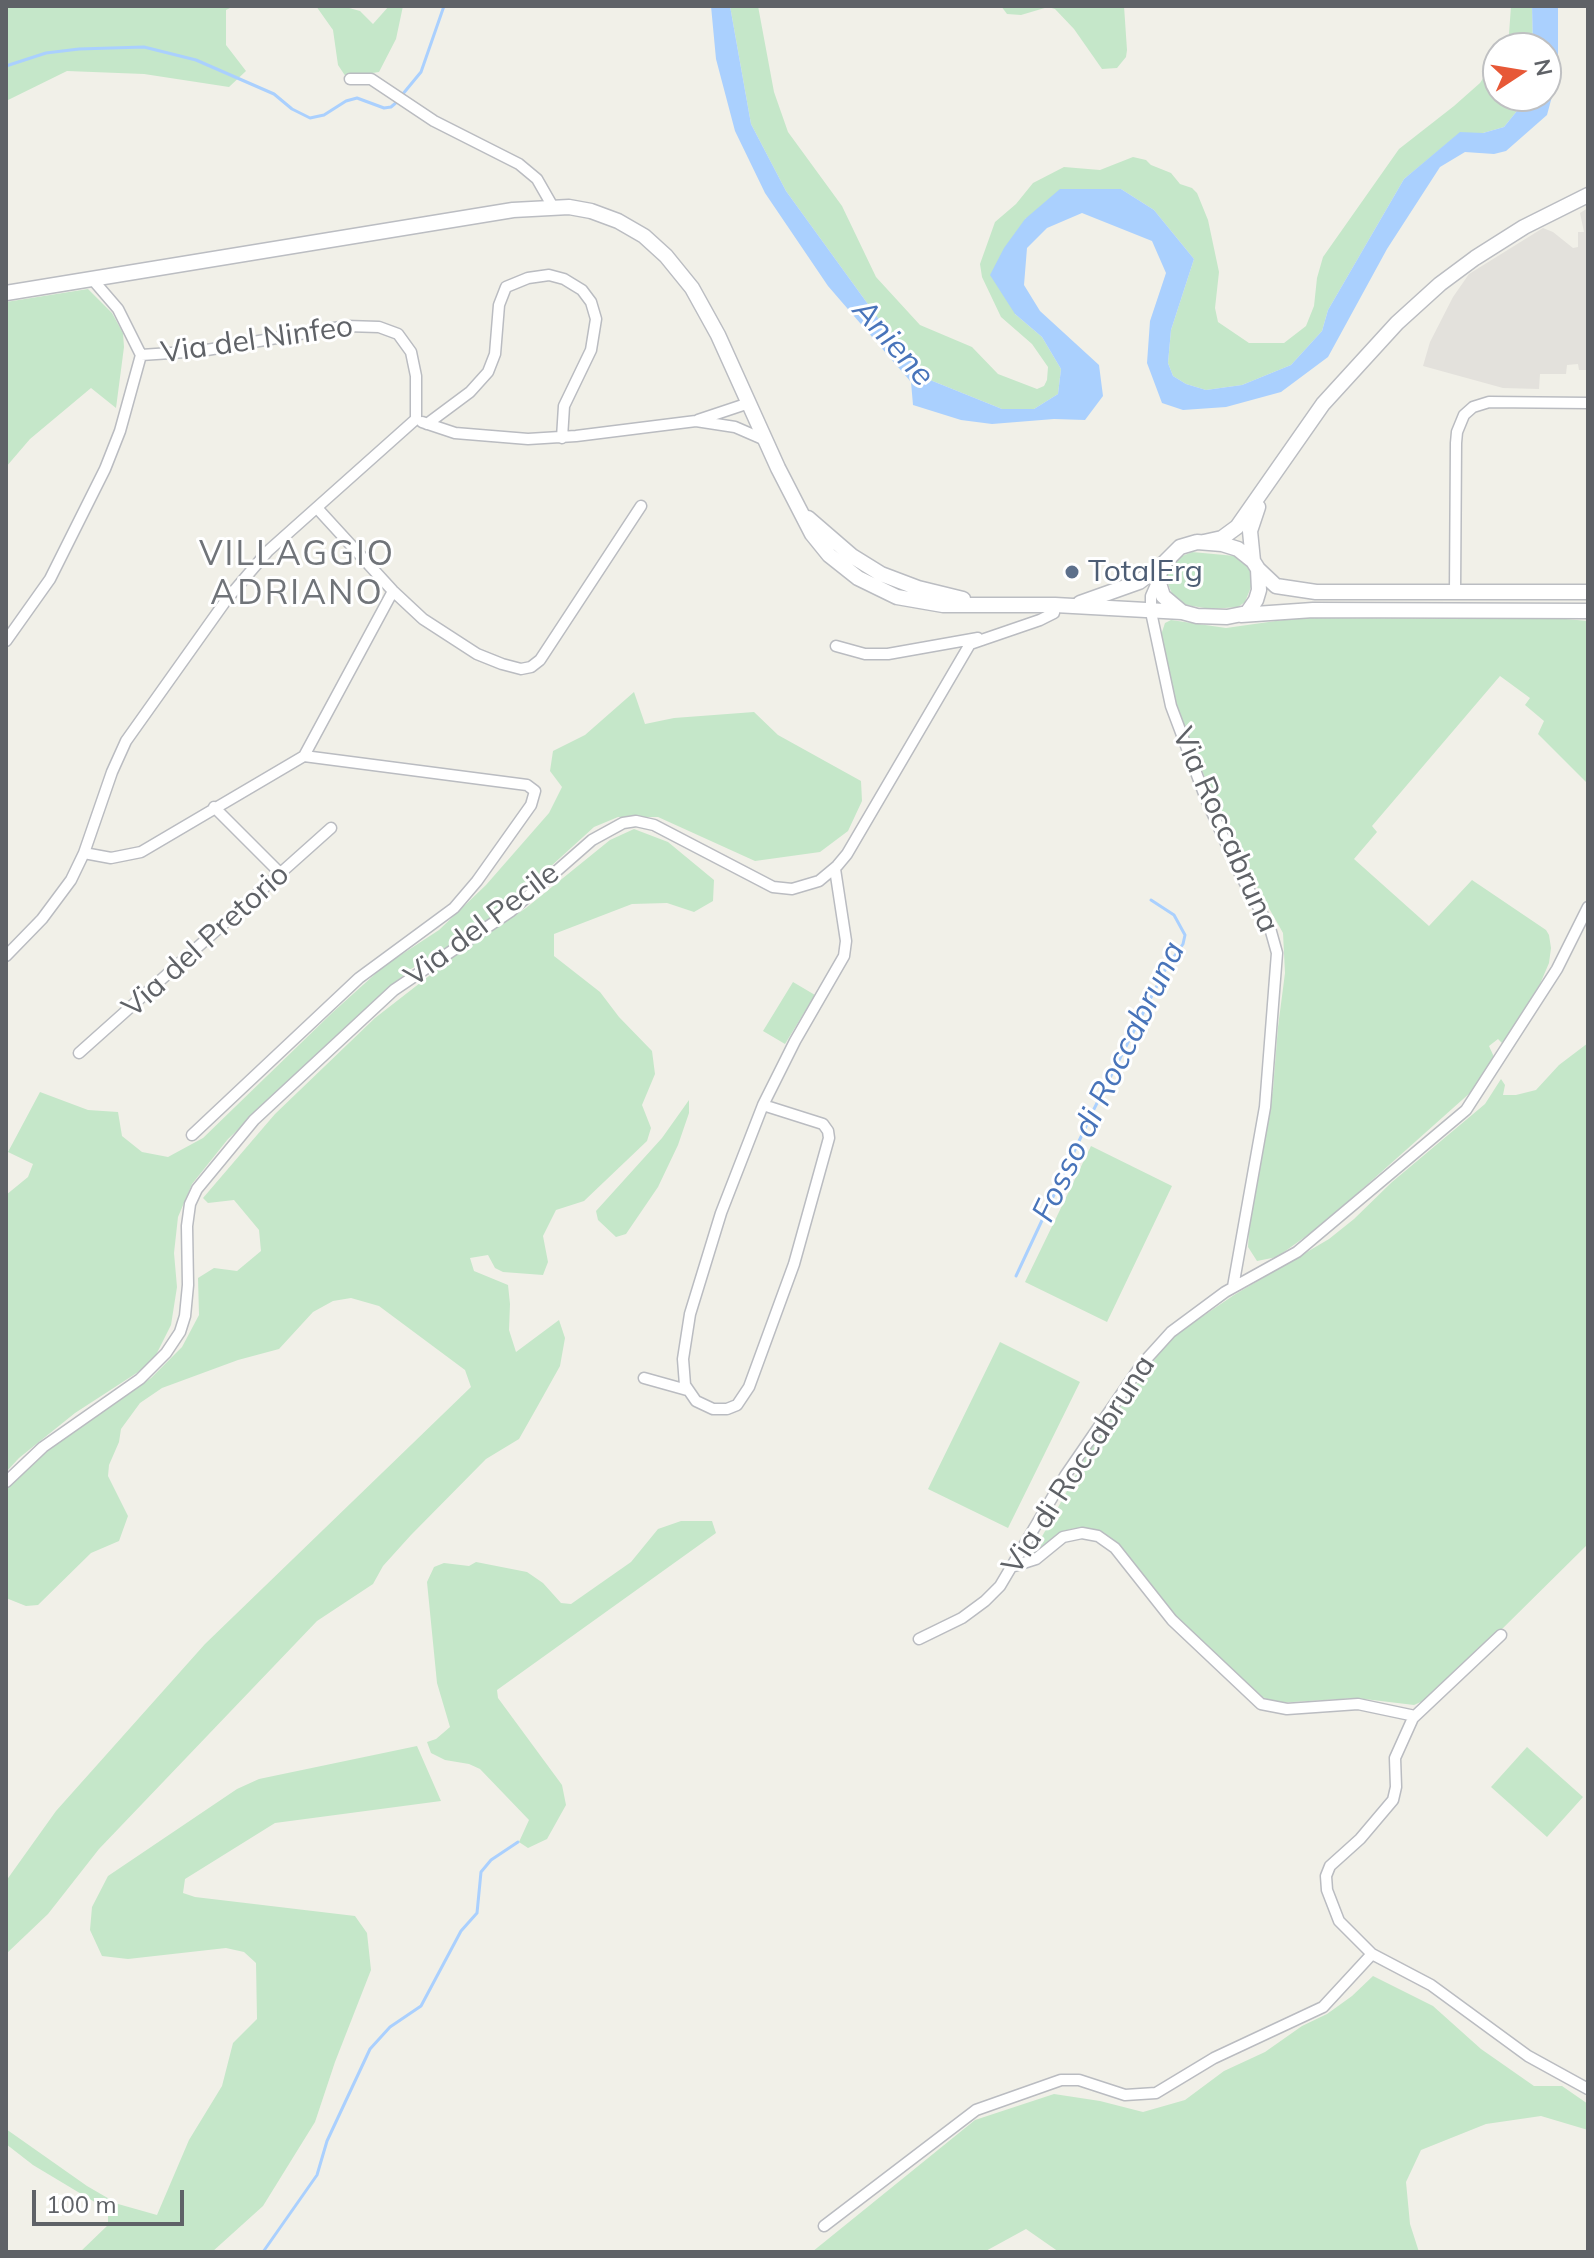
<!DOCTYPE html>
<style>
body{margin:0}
#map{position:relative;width:1594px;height:2258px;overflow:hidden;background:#f1f0e8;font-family:Mulish,sans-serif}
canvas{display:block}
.frame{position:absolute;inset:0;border:8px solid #5f6267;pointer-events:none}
.north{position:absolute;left:1482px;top:32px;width:80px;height:80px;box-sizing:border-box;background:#fff;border:2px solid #bfc0c2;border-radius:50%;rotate:78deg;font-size:22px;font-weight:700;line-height:32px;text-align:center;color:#5f6267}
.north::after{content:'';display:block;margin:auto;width:28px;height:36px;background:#e75837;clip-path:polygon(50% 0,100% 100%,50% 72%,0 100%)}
.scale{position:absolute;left:32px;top:2190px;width:152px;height:36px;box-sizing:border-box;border:4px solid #5f6267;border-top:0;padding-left:10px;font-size:24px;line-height:28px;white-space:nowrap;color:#5f6267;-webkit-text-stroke:6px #fff;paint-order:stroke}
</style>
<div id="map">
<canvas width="1594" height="2258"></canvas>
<div class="frame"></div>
<div class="north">N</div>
<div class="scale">100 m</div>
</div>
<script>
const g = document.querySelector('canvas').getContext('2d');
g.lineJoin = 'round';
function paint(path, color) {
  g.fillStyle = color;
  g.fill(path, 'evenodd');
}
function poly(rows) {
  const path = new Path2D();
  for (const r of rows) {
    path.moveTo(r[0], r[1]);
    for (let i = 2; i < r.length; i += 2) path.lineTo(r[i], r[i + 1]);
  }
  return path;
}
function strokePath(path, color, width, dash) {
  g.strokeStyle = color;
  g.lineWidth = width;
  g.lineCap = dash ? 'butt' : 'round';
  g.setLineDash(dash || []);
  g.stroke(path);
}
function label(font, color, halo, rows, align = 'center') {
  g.font = font + ' Mulish,sans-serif';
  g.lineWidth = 6;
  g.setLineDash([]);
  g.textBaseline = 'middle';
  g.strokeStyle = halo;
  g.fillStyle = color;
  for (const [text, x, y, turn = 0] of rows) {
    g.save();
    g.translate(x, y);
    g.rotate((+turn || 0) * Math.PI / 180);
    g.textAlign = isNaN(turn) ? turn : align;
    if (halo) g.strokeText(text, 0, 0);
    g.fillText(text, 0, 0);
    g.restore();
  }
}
const industrial = poly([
 [1588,208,1588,370,1579,370,1578,364,1567,365,1566,374,1540,374,1539,389,1503,388,1423,366,1430,342,1453,297,1469,274,1543,228,1553,232,1573,248,1578,247,1578,232,1584,232,1580,213]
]);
const green = poly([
 [6,6,234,6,226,10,226,45,246,71,229,87,144,74,67,71,6,101],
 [316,6,342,6,360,11,373,24,389,6,403,6,396,39,379,72,346,77,338,65,333,30],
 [730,6,758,6,774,92,788,132,842,206,876,277,920,325,972,347,998,374,1037,389,1044,386,1047,380,1048,367,1032,344,1001,317,982,277,980,264,995,222,1016,204,1033,183,1064,167,1100,170,1133,157,1146,160,1151,165,1171,173,1180,184,1192,188,1197,193,1208,220,1219,272,1215,308,1218,322,1249,343,1284,343,1306,326,1314,306,1317,278,1323,257,1399,149,1454,106,1480,83,1491,66,1498,62,1498,96,1529,96,1504,127,1483,133,1460,133,1404,179,1328,310,1322,331,1291,365,1242,385,1206,390,1186,384,1173,376,1168,363,1171,330,1194,259,1154,210,1121,189,1094,191,1025,219,1015,314,1042,337,1061,369,1058,394,1034,409,1002,409,930,380,891,336,786,191,751,124],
 [1001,6,1124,6,1127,50,1126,57,1117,68,1102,69,1074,29,1055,9,1048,7,1021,15,1007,14],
 [1511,6,1532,6,1533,48,1508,48],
 [88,289,112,313,123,333,124,347,116,408,91,388,30,439,6,467,6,302],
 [1192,552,1235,556,1247,565,1251,571,1251,587,1245,602,1238,607,1211,609,1186,605,1173,596,1166,579,1169,567,1175,559],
 [1297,618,1566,619,1588,621,1588,784,1538,734,1544,721,1525,705,1530,698,1500,676,1372,826,1377,832,1354,859,1429,926,1472,880,1546,930,1549,935,1551,948,1549,963,1540,984,1503,1044,1498,1039,1489,1046,1494,1057,1471,1092,1323,1224,1277,1257,1257,1261,1248,1247,1249,1230,1273,1089,1278,1027,1285,973,1283,933,1239,855,1192,748,1169,685,1161,635,1165,623,1171,620,1226,628],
 [634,692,645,724,674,718,754,712,778,735,861,781,862,801,848,831,820,852,755,861,658,817,618,817,594,827,505,908,453,945,409,970,228,1139,192,1184,178,1217,174,1253,177,1287,171,1325,152,1363,75,1413,19,1458,6,1472,6,1195,28,1177,33,1164,8,1152,40,1092,88,1110,118,1112,122,1136,142,1152,168,1157,203,1138,333,1012,384,966,439,930,486,885,549,813,562,787,550,771,553,751,585,735],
 [634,829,668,842,714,880,713,901,694,912,667,903,632,904,554,934,554,956,600,992,619,1017,652,1051,655,1074,642,1105,651,1128,647,1141,584,1201,556,1210,543,1236,548,1262,543,1275,503,1272,495,1268,488,1255,470,1258,474,1271,508,1285,510,1304,509,1330,516,1352,559,1320,565,1338,560,1366,536,1409,519,1439,486,1459,411,1535,383,1566,373,1584,317,1621,99,1849,48,1914,6,1954,6,1881,56,1811,205,1644,471,1387,465,1370,379,1306,351,1298,333,1301,313,1312,279,1349,238,1360,162,1388,140,1403,121,1429,119,1442,109,1465,108,1476,128,1516,119,1541,91,1553,38,1605,26,1606,6,1598,6,1489,20,1472,39,1456,151,1378,182,1347,199,1315,198,1278,214,1268,237,1271,261,1251,259,1230,234,1200,208,1203,203,1198,275,1114,375,1018,456,955,526,908,610,840],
 [793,982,815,995,785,1044,763,1031],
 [1588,1043,1588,1544,1499,1632,1423,1701,1414,1705,1356,1698,1277,1703,1262,1697,1235,1674,1177,1617,1118,1544,1102,1532,1082,1528,1070,1529,1035,1555,1033,1553,1090,1449,1160,1352,1178,1333,1234,1295,1329,1239,1354,1219,1392,1182,1485,1104,1501,1079,1505,1085,1503,1095,1516,1095,1536,1090,1559,1065],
 [689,1100,689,1113,678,1145,658,1187,626,1234,616,1237,598,1220,596,1211,662,1138],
 [1091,1146,1172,1186,1107,1322,1025,1282],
 [1000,1342,1080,1382,1008,1528,928,1489],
 [681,1521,712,1521,716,1533,497,1690,498,1698,562,1785,566,1805,547,1839,528,1848,519,1842,529,1820,480,1769,469,1764,445,1760,431,1753,427,1742,436,1739,450,1727,437,1683,427,1582,434,1567,444,1563,469,1566,476,1562,527,1572,543,1583,561,1603,571,1604,631,1562,658,1529],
 [417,1746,441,1801,275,1823,185,1879,183,1893,195,1897,355,1916,367,1933,371,1970,335,2062,315,2122,263,2206,212,2252,80,2252,108,2225,108,2210,33,2165,6,2144,6,2129,87,2186,118,2204,157,2215,189,2140,222,2086,233,2043,257,2019,256,1963,244,1952,226,1948,128,1959,102,1956,90,1930,92,1907,108,1876,237,1789,259,1779],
 [1527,1747,1583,1797,1547,1837,1491,1787],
 [1373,1976,1433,2006,1481,2049,1534,2086,1562,2086,1588,2104,1588,2130,1541,2116,1486,2124,1421,2150,1406,2182,1410,2224,1419,2252,1059,2252,1026,2229,984,2252,812,2252,975,2120,1054,2094,1100,2101,1143,2112,1185,2100,1224,2071,1265,2052,1302,2026,1327,2014,1352,1996]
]);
const water = poly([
 [711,6,730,6,751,124,786,191,891,336,930,380,1002,409,1034,409,1058,394,1061,369,1042,337,1015,314,990,275,1004,248,1025,219,1060,189,1121,189,1154,210,1194,259,1171,330,1168,363,1173,376,1186,384,1206,390,1242,385,1291,365,1322,331,1328,310,1404,179,1460,132,1483,133,1504,127,1529,96,1546,96,1546,48,1533,48,1532,6,1558,6,1558,74,1547,115,1506,151,1494,154,1465,152,1440,167,1387,249,1328,357,1281,392,1226,407,1183,410,1162,403,1147,363,1150,321,1166,273,1152,241,1082,213,1047,228,1027,248,1024,285,1040,311,1099,365,1103,396,1085,420,1054,419,992,424,961,420,913,405,911,382,828,286,765,193,735,131,716,59]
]);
const stream = poly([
 [6,66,46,53,79,49,144,47,196,60,274,94,292,109,310,118,324,115,346,101,357,98,384,108,391,107,398,101],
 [402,95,421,72,444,6],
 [1016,1276,1094,1109,1166,968,1183,944,1185,935,1174,915,1151,900],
 [263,2252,317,2175,327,2141,370,2049,390,2027,421,2006,461,1931,477,1913,481,1872,491,1860,518,1842]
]);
const minor = poly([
 [350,79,371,79,434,121,519,164,537,179,553,207],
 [93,280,118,309,141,355],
 [698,420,749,403],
 [422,422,455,433,528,439,576,436,696,421,735,427,765,440],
 [427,424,470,392,488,372,495,354,499,305,506,287,528,278,549,275,564,279,582,290,591,302,596,319,591,350,564,406,562,438],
 [317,508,393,591,423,619,477,654,502,664,521,669,531,667,540,660,641,506],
 [1158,580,1151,596,1151,612,1171,706,1206,799,1240,874,1270,928,1277,953,1265,1107,1233,1287],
 [1455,592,1456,443,1457,432,1464,415,1473,407,1489,402,1588,403],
 [6,641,50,579,105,469,120,431,141,355],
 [836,646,865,654,888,654,978,638],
 [304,756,393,591],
 [214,807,281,874],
 [84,853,111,858,141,852,304,756,527,785,535,791,531,805,477,881,454,908,359,978,192,1135],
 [6,956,42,919,71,880,84,853,112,772,126,741,227,599,268,551,416,419,416,376,411,352,398,334,379,327,346,326,201,351,141,355],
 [79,1053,331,828],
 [763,1105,823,1124,828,1131,829,1138,794,1264,749,1387,737,1405,727,1409,713,1409,696,1401,685,1385,683,1359,690,1314,721,1213,763,1105,795,1041,844,956,846,941,835,869],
 [644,1378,687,1390],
 [6,1482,43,1447,140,1379,166,1353,180,1332,185,1316,188,1285,187,1226,190,1204,197,1189,254,1120,394,990,511,911,592,840,623,823,636,821,654,825,773,887,792,889,819,881,837,866,847,854,970,644,1040,620,1054,613,1055,605],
 [1014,1566,1036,1559,1063,1537,1082,1533,1098,1536,1115,1548,1172,1620,1261,1704,1287,1709,1358,1704,1415,1716],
 [1501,1635,1413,1718,1395,1758,1396,1787,1393,1800,1360,1839,1330,1866,1326,1876,1327,1890,1339,1921,1372,1954,1431,1985,1528,2056,1588,2089],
 [919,1639,962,1618,985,1601,1000,1586,1065,1476,1142,1364,1171,1332,1225,1292,1297,1252,1466,1110,1557,969,1588,907],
 [824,2226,976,2110,1061,2080,1079,2080,1125,2095,1156,2093,1214,2058,1323,2007,1372,1954]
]);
const secondary = poly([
 [6,293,513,210,569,207,591,211,618,221,644,236,666,256,692,288,718,335,778,468,812,534,829,555,858,578,897,597,943,605,1055,605,1182,612],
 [808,518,852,556,881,574,918,588,963,599],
 [1197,542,1222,544,1238,549,1253,561,1258,569,1259,590,1256,600,1247,613,1227,617,1197,616,1182,612,1163,596,1158,580,1162,565,1180,547,1197,542],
 [1204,542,1222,538,1237,527,1323,404,1397,323,1440,284,1475,258,1524,227,1588,195],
 [1253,561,1250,531,1258,507],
 [1258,569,1276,586,1316,592,1588,592],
 [1080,603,1139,582,1162,565],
 [1241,615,1313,610,1588,611]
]);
const markers = [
 [1072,572,8,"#5c6f8a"]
];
const streetNames = [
 ["Via del Ninfeo",257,340,-8],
 ["Via Roccabruna",1225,830,66],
 ["Via del Pecile",482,925,-37],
 ["Via del Pretorio",206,941,-42],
 ["Via di Roccabruna",1079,1465,-57]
];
const serviceNames = [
 ["TotalErg",1088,572]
];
const waterNames = [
 ["Aniene",893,343,48],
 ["Fosso di Roccabruna",1109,1082,-64]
];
const quarterNames = [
 ["VILLAGGIO",297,555],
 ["ADRIANO",297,594]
];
paint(industrial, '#e3e1dc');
paint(green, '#c5e7c9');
paint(water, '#aad0fe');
strokePath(stream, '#aad0fe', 3);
strokePath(minor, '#babcc1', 13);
strokePath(secondary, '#bbbdc2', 17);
strokePath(minor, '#fff', 10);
strokePath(secondary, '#fff', 14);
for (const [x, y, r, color] of markers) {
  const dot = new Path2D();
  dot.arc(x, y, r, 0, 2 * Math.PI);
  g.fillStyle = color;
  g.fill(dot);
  strokePath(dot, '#fff', 3);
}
label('30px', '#5f6267', '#fff', streetNames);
label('30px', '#4e5e75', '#fff', serviceNames, 'left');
label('italic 32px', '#4874ba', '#fff', waterNames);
g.letterSpacing = '2px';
label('34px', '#707479', '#fff', quarterNames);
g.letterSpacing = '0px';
</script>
